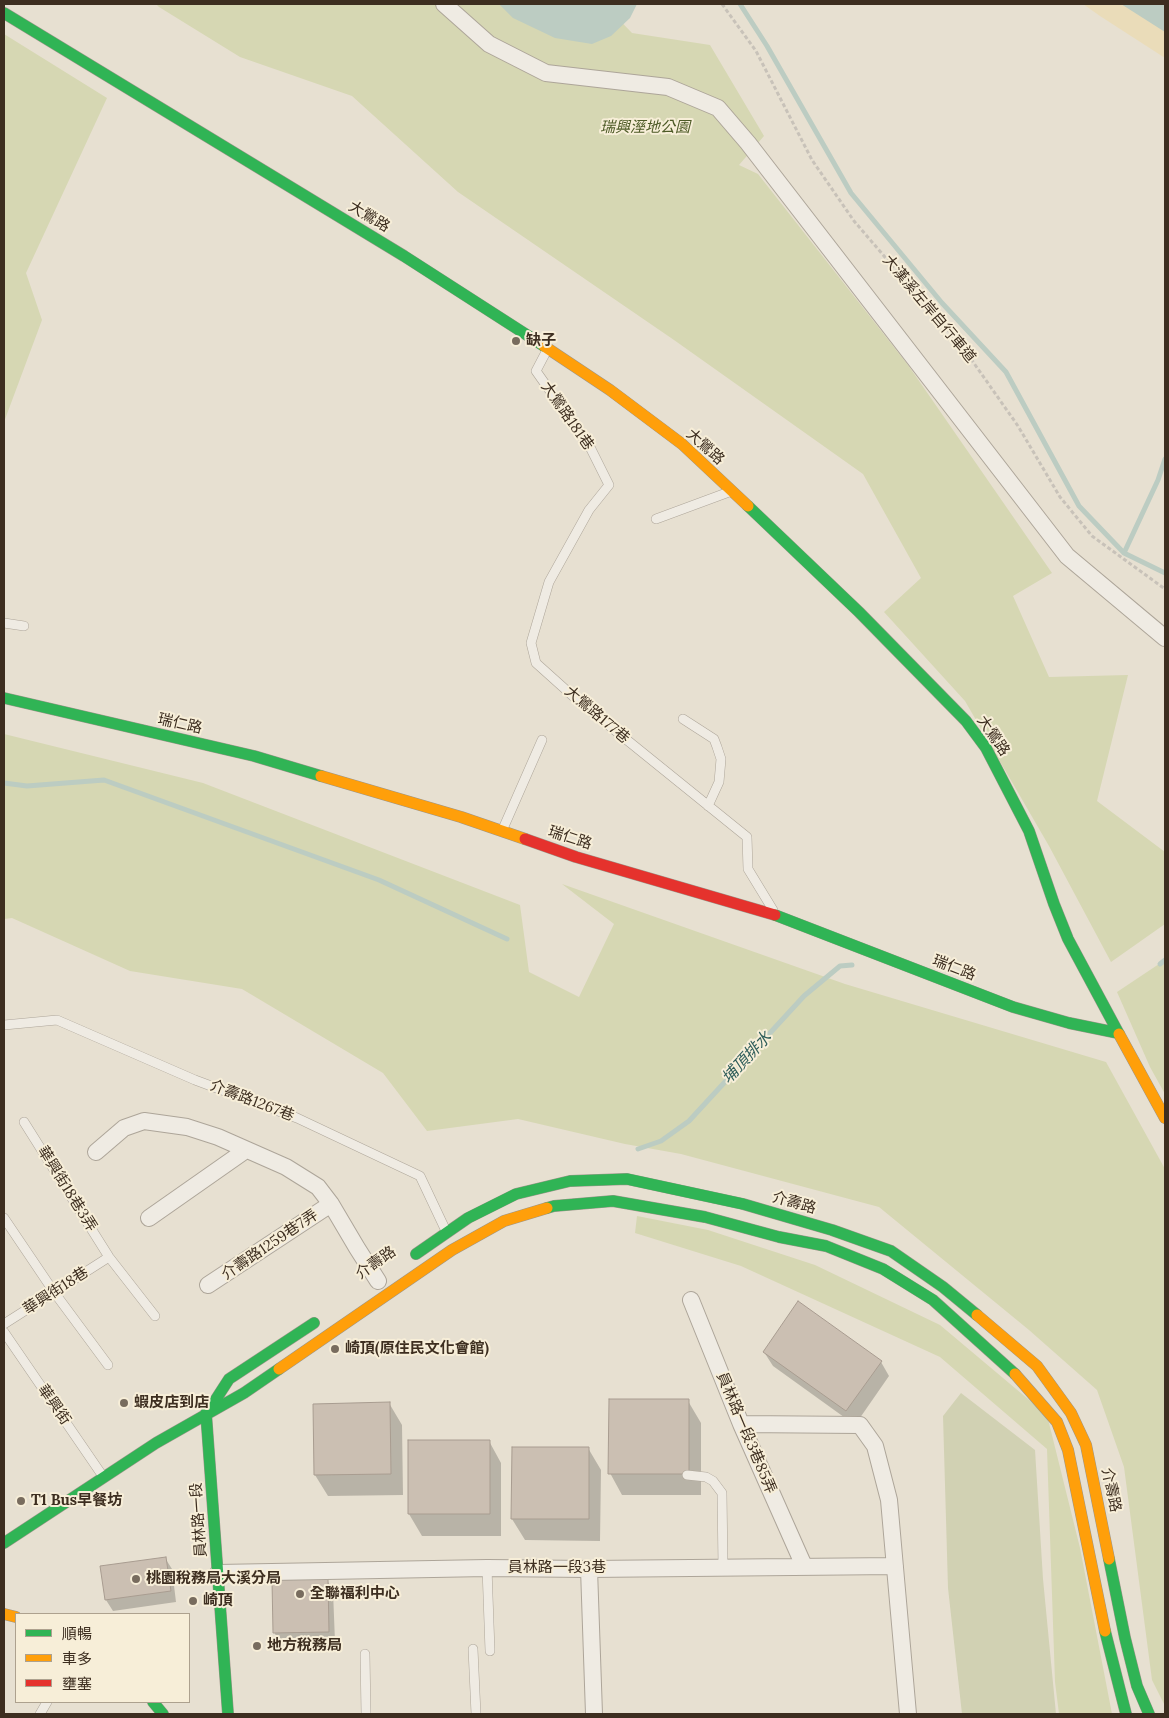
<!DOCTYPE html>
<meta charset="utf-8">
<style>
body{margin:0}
#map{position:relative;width:1169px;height:1718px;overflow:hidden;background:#e7e0d1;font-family:Lora,"Noto Sans TC",serif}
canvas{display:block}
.frame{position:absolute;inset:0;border:5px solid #3d2e20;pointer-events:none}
.legend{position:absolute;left:15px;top:1613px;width:175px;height:90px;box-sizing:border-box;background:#f7eed8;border:1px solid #ada18e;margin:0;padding:6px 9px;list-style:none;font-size:15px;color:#3d2e20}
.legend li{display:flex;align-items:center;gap:10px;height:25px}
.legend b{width:25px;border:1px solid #ada18e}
</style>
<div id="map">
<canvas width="1169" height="1718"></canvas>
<div class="frame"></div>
<ul class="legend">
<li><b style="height:6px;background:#30b455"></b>順暢</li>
<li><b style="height:6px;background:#ff9f0a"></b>車多</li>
<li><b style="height:6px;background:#e5322d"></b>壅塞</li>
</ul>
</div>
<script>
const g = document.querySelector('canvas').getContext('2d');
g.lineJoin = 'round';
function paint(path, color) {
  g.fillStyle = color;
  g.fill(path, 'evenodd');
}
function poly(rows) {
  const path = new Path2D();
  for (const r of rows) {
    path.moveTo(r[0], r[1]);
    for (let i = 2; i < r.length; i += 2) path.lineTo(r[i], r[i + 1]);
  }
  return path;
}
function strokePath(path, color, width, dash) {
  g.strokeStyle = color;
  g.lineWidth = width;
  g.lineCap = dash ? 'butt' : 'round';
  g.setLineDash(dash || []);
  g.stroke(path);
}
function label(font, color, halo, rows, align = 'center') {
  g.font = font + ' Lora,"Noto Sans TC",serif';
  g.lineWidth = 4;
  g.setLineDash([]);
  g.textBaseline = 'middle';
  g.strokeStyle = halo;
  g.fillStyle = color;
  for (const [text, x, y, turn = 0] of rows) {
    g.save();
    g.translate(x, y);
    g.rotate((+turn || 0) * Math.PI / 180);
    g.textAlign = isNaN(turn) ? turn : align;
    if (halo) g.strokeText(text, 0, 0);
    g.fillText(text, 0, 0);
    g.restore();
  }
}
const green = poly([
 [156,4,604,4,632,33,710,45,764,136,739,165,758,174,908,365,1052,573,1013,596,1049,677,1128,675,1097,801,1165,852,1165,924,1111,962,1049,846,965,701,884,612,921,578,863,474,674,340,458,192,352,96,240,57,159,7],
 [4,34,107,98,26,273,42,320,4,422],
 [4,734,203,783,520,905,529,972,579,997,614,924,562,884,845,984,1106,1062,1165,1169,1165,1706,1152,1680,1124,1467,1097,1390,1029,1330,879,1207,681,1154,625,1144,518,1119,427,1131,383,1073,242,989,130,971,12,918,4,919],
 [1165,960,1165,1094,1150,1067,1117,992],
 [637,1216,708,1230,815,1265,940,1325,1047,1415,1080,1548,1112,1714,1059,1714,1055,1682,1047,1449,940,1357,741,1266,635,1233]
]);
const sand = poly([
 [1083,4,1165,4,1165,58,1100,16]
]);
const cemetery = poly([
 [961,1393,1035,1450,1043,1579,1056,1714,962,1714,948,1588,943,1416]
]);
const water = poly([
 [499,4,637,4,630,18,611,36,592,44,555,38,513,18],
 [1121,4,1165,4,1165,32]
]);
const shadow = poly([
 [764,1352,881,1362,889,1376,855,1425,773,1366],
 [688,1401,701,1423,701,1495,622,1495,610,1473],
 [389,1403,402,1425,403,1495,328,1496,315,1475],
 [409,1441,489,1441,501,1463,501,1536,422,1536,409,1514],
 [588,1448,601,1470,600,1541,525,1540,512,1519],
 [165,1558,172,1569,176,1602,113,1611,106,1600,102,1567],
 [327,1580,333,1591,335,1642,280,1643,274,1632]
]);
const stream = poly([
 [740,4,767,46,851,193,942,303,1006,372,1079,506,1124,553,1165,573],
 [1124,553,1158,480,1165,459],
 [4,783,27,786,104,780,379,880,507,939],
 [1160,964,1165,960],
 [638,1149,661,1141,689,1121,804,996,840,966,852,965]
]);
const building = poly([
 [798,1301,882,1361,846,1411,763,1352,798,1301],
 [609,1399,689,1399,689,1474,608,1474,609,1399],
 [390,1402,391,1474,314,1475,313,1404,390,1402],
 [408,1440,490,1440,490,1514,408,1514,408,1440],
 [512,1447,589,1447,589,1519,511,1519,512,1447],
 [166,1557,171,1591,105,1600,100,1566,166,1557],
 [328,1579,329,1632,273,1633,272,1580,328,1579]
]);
const path = poly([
 [722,4,756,51,812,160,854,221,964,349,1018,426,1060,497,1092,536,1165,589]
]);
const lane = poly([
 [547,350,536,371,591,449,609,485,589,510,549,582,531,643,536,663,575,698,747,837,748,869,773,910],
 [656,519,729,492],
 [4,623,24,626],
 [683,719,714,739,717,747,721,759,719,782,708,806],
 [502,831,542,740],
 [4,1025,57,1020,195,1080,297,1118,420,1176,446,1231],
 [24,1122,109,1257,155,1316],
 [4,1218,54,1292,108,1365],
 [4,1324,109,1257],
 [4,1332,102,1475],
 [687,1475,706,1477,713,1481,722,1493,723,1567],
 [487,1568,490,1651],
 [473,1649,476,1714],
 [365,1654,366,1714],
 [40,1714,47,1702]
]);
const street = poly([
 [444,4,489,44,546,73,668,87,718,108,748,143,1067,556,1165,638],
 [96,1152,124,1128,144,1121,187,1127,218,1137,286,1167,318,1187,331,1204,357,1248,378,1281],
 [149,1218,246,1150],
 [208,1285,331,1204],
 [691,1300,741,1424,804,1566],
 [741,1424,860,1425,875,1446,889,1500,908,1714],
 [589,1569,594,1714],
 [218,1573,487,1568,589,1569,895,1566]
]);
const fast = poly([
 [4,13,404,256,544,346],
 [748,506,859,612,966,721,986,748,1029,831,1054,904,1068,939,1119,1034],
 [4,698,254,756,321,776],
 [775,915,1013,1007,1069,1023,1118,1033],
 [547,1208,554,1206,613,1201,705,1217,779,1237,826,1246,883,1269,933,1300,1015,1374],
 [416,1254,468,1218,516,1194,570,1181,627,1179,743,1204,832,1230,891,1251,943,1287,977,1315],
 [209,1410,229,1379,314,1323],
 [206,1413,228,1714],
 [4,1543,156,1443,244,1393,279,1369],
 [1109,1559,1125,1638,1137,1686,1149,1714],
 [1105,1631,1126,1714],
 [153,1702,163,1714]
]);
const slow = poly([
 [544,346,610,390,682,444,748,506],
 [321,776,461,817,525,839],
 [1119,1034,1165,1118],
 [977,1315,1037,1366,1071,1413,1086,1445,1109,1559],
 [279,1369,452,1250,504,1221,547,1208],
 [1015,1374,1057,1422,1068,1450,1105,1631],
 [4,1614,16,1617]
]);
const jam = poly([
 [525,839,576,857,775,915]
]);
const markers = [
 [516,341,5,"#786c5e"],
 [335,1349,5,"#786c5e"],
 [124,1403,5,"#786c5e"],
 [21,1501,5,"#786c5e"],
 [136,1579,5,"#786c5e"],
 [300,1594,5,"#786c5e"],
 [193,1601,5,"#786c5e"],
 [257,1646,5,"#786c5e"]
];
const parkNames = [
 ["瑞興溼地公園",645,128]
];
const streetNames = [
 ["大鶯路",369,217,31],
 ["大漢溪左岸自行車道",929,309,50],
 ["大鶯路181巷",567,416,55],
 ["大鶯路",705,447,42],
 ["大鶯路177巷",597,715,40],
 ["瑞仁路",180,724,13],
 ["大鶯路",993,736,56],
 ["瑞仁路",570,838,18],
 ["瑞仁路",954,968,21],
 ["介壽路1267巷",252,1101,21],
 ["華興街18巷3弄",67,1189,58],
 ["介壽路",794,1203,16],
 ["介壽路1259巷7弄",270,1245,-34],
 ["介壽路",376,1263,-35],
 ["華興街18巷",56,1291,-33],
 ["華興街",54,1405,55],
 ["員林路一段3巷85弄",746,1433,67],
 ["介壽路",1111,1490,78],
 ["員林路一段",199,1520,-94],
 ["員林路一段3巷",557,1568]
];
const poiNames = [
 ["缺子",526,341],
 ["崎頂(原住民文化會館)",345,1349],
 ["蝦皮店到店",134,1403],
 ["T1 Bus早餐坊",31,1501],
 ["桃園稅務局大溪分局",146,1579],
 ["全聯福利中心",310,1594],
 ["崎頂",203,1601],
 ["地方稅務局",267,1646]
];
const waterNames = [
 ["埔頂排水",747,1058,-47]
];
paint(green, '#d6d7b3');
paint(sand, '#eadcb9');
paint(cemetery, '#d1d1b3');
paint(water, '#bcccc2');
paint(shadow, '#0003');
strokePath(stream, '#bcccc2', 5);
paint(building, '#cbbfb2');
strokePath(building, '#a89c90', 1);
strokePath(lane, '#ada599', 10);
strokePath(street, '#ada599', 18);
strokePath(fast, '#9c958a', 12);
strokePath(slow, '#9c958a', 12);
strokePath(jam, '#9c958a', 12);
strokePath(path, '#c8c2b9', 3, [4, 2.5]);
strokePath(lane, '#efebe3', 9);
strokePath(street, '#efebe3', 16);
strokePath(fast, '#30b455', 11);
strokePath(slow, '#ff9f0a', 11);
strokePath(jam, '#e5322d', 11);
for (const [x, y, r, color] of markers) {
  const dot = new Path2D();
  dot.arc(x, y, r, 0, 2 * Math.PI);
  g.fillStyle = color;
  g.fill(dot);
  strokePath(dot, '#f7eed8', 2);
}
label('italic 15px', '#4d5a26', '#f7eed8', parkNames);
label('15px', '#3d2e20', '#f7eed8', streetNames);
label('bold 15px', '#3d2e20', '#f7eed8', poiNames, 'left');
label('italic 16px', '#2f5d5a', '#f7eed8', waterNames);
</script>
